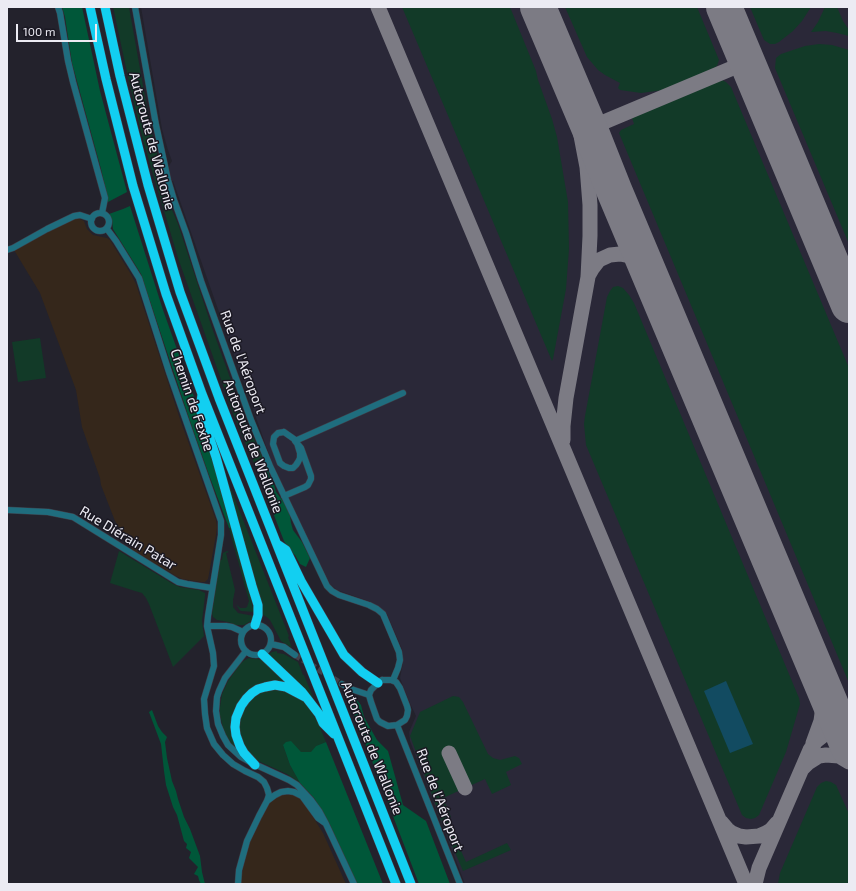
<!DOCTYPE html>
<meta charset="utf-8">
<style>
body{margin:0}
#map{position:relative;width:856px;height:891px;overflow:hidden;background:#23222c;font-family:"Exo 2",sans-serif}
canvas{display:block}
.frame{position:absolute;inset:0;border:8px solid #ecebf3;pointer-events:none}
.scale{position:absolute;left:16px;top:24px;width:81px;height:18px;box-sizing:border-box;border:2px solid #ecebf3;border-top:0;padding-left:5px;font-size:12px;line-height:14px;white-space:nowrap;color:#ecebf3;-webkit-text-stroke:3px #1a1822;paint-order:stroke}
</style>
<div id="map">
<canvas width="856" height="891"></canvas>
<div class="frame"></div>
<div class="scale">100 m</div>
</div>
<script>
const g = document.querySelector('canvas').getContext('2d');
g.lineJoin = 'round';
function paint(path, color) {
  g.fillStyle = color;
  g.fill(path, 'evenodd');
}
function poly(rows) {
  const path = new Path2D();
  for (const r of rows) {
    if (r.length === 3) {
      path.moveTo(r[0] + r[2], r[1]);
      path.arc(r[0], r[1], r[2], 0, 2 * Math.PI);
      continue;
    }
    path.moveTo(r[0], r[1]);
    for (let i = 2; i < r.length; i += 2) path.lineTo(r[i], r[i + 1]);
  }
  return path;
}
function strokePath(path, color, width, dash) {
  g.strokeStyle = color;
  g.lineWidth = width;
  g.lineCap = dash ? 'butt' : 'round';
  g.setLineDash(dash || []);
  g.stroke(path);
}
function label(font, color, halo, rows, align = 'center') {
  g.font = font + ' "Exo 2",sans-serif';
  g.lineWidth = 3;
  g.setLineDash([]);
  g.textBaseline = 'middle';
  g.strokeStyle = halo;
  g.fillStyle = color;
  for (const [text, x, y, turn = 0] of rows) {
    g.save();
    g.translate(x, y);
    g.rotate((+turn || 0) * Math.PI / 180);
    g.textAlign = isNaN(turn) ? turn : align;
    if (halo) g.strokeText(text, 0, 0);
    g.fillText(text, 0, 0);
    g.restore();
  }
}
const commercial = poly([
 [75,218,76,219,80,219,84,221,87,229,93,235,107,238,110,240,132,276,136,284,179,416,216,520,217,527,216,535,209,574,208,579,205,582,201,582,182,579,176,576,133,550,115,521,101,485,100,478,82,427,76,390,40,293,14,250],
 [280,795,294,795,303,801,323,833,346,884,239,884,250,842,269,803]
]);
const built = poly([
 [141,7,849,7,849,884,465,884,410,741,409,732,416,716,409,701,400,678,403,663,403,656,402,649,387,614,380,607,371,602,337,590,330,584,326,576,272,463,173,181,172,181,168,170,169,166,172,161,168,150,162,129]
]);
const green = poly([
 [113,7,129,7,150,125,169,203,178,224,212,328,246,422,268,469,256,468,234,416,178,258,143,140,128,77],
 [402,7,510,7,536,71,538,80,552,119,557,137,568,202,569,249,566,289,553,359,552,361],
 [565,7,697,7,719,60,717,66,709,71,664,90,641,93,620,90,618,88,620,83,605,75,598,70,587,57],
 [750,7,811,7,802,21,793,31,779,42,775,44,770,44,764,40],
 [825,7,837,7,843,21,849,30,849,36,837,33,826,31,811,32,818,22],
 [819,44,832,45,849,50,849,244,775,68,776,58,781,54,805,46],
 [722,80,726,82,731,87,849,368,849,683,619,133,621,130,634,124,632,118],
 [618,286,623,288,629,295,634,303,799,698,800,704,786,752,759,815,755,818,751,819,746,818,742,815,586,445,584,424,585,416,607,297,610,291,613,287],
 [40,338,46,378,18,382,12,342],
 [221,464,289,636,288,637,292,648,281,641,270,620,268,618,262,614],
 [229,528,233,528,244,569,254,612,241,611,239,609,236,604,240,608,245,608,247,607,249,601],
 [119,551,173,584,180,587,199,590,205,593,205,596,202,621,204,636,173,667,149,604,146,598,142,593,135,591,110,583],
 [227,551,229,552,226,553,235,590,233,600,233,607,238,613,254,616,251,621,244,625,235,625,228,622,217,620,213,617,212,613,220,560,222,560,223,553],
 [277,651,277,653,284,654,298,662,303,675,304,675,314,699,267,655,272,652],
 [249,658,257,659,262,660,288,685,280,683,239,703,238,751,232,744,227,737,224,731,220,716,220,707,222,694,228,681,241,663,245,660],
 [286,689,304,701,310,708,318,723,326,742,316,746,312,752,301,752,283,745,290,765,300,783,287,774,254,759,244,749,238,725,247,702,265,690],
 [453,696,459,697,463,702,488,754,493,758,500,760,515,756,519,758,522,764,506,772,511,785,492,794,485,779,443,798,451,817,447,819,466,862,507,843,511,850,463,871,442,822,410,736,420,712],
 [826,781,831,782,836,785,849,814,849,884,778,884,780,873,817,787,821,783]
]);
const forest = poly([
 [62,7,82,7,100,91,127,192,108,202,107,194,101,169,72,63,65,17],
 [130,206,163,310,199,411,233,528,229,528,226,520,209,475,190,421,141,274,113,229,112,221,109,214,123,209],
 [257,468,268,471,270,478,274,485,276,492,289,509,291,523,293,530,302,542,310,558,306,567,300,564,295,555,290,551,284,541,270,505],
 [352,696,355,698,361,705,364,717,377,740,388,751,403,805,426,821,450,884,419,884,349,701],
 [152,710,158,726,162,732,167,737,165,742,167,758,172,781,176,791,178,799,184,817,190,829,200,856,202,872,205,884,201,884,199,880,198,876,194,874,198,867,189,858,191,852,186,848,187,844,184,841,177,815,173,807,166,785,164,771,161,744,149,712],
 [291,741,301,752,311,752,316,746,326,742,383,884,357,884,330,825,314,798,300,783,290,765,283,745,286,742]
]);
const water = poly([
 [726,681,753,744,730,753,704,691]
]);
const taxiway = poly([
 [378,7,746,884],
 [539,8,561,67,578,120,587,167,590,205,590,236,588,277,566,398,563,426,563,440],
 [584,150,585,142,589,134,598,126,604,122,747,62],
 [588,276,592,269,599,260,610,255,620,254,630,256,640,262,644,266,652,280],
 [823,687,832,698,849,712],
 [813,743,821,721,823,706,821,689,814,665],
 [449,753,465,788],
 [803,768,808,763,819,756,826,755,839,756,849,762],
 [721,822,727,829,732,833,739,836,746,837,759,836,766,833,771,830,777,823],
 [755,884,759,868,810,750,816,741,830,730,840,725,849,722]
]);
const runway = poly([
 [538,7,591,132,614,190,849,748],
 [724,7,849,305]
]);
const minorTunnel = poly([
 [295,655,342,684]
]);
const minor = poly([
 [58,7,60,13,68,61,73,82,105,198,102,213],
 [135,7,156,125,168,180,174,200,186,233,201,281,251,420,270,466,327,586,332,591,339,595,369,605,377,609,383,614,399,652,400,660,398,668,393,680],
 [100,222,9],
 [107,229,116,241,139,278,169,372,221,521,221,535,208,616,207,626,213,653,214,666,204,699,205,714,207,728,214,744,223,755,233,764,245,771,258,777,264,782,267,788,269,795,267,801,259,816,247,841,239,870,238,884],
 [7,250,13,248,47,229,74,216,80,215,92,219],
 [284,432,294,439,297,443,300,453,300,458,298,462,296,465,293,468,289,468,284,466,280,463,273,444,274,437,278,433,284,432],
 [284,496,305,487,308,485,311,479,311,476,301,448,295,441,403,393],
 [7,510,48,512,73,517,178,582,187,584,212,588],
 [256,640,15],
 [207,626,226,626,232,627,243,632],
 [271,644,284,647,295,655],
 [246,651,225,678,219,691,217,697,216,711,218,724,223,736,228,745,241,757,250,762,289,780,297,785,311,800,319,811,326,824,354,884],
 [382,680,391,680,396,682,400,688,407,706,408,710,407,716,405,720,397,725,388,726,380,722,377,719,371,702,369,695,371,690,378,683,382,680],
 [342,684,351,689,369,695],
 [397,725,460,884],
 [267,801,275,795,281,792,288,791,294,792,302,796,318,818,325,823]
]);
const highway = poly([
 [90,7,106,79,133,186,166,294,202,394,396,884],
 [105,7,120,76,148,185,180,292,219,398,411,884],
 [202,395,200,409,216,457,252,586,258,605,258,615,255,625],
 [277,544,286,550,301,581,344,655,362,672,378,683],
 [262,654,302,692,319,714,323,723,334,734],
 [255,765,244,753,240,746,236,735,235,727,236,718,241,706,246,699,252,693,258,689,265,687,275,685,286,687,305,697]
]);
const streetNames = [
 ["Autoroute de Wallonie",152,141,75],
 ["Rue de l'Aéroport",243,362,70],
 ["Chemin de Fexhe",192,400,71],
 ["Autoroute de Wallonie",253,446,69],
 ["Rue Diérain Patar",128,538,31],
 ["Autoroute de Wallonie",372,748,68],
 ["Rue de l'Aéroport",440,800,69]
];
paint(commercial, '#35271b');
paint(built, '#2a2838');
paint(green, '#123a28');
paint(forest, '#005739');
paint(water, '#124b61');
strokePath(taxiway, '#7c7b84', 15);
strokePath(runway, '#7c7b84', 36);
strokePath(minorTunnel, '#41404a', 6, [6, 3]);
strokePath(minor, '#3f3e48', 7);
strokePath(highway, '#3f3e48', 10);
strokePath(minor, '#1f6d7e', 6);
strokePath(highway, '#12cff1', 9);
label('14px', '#ecebf3', '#1a1822', streetNames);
</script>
